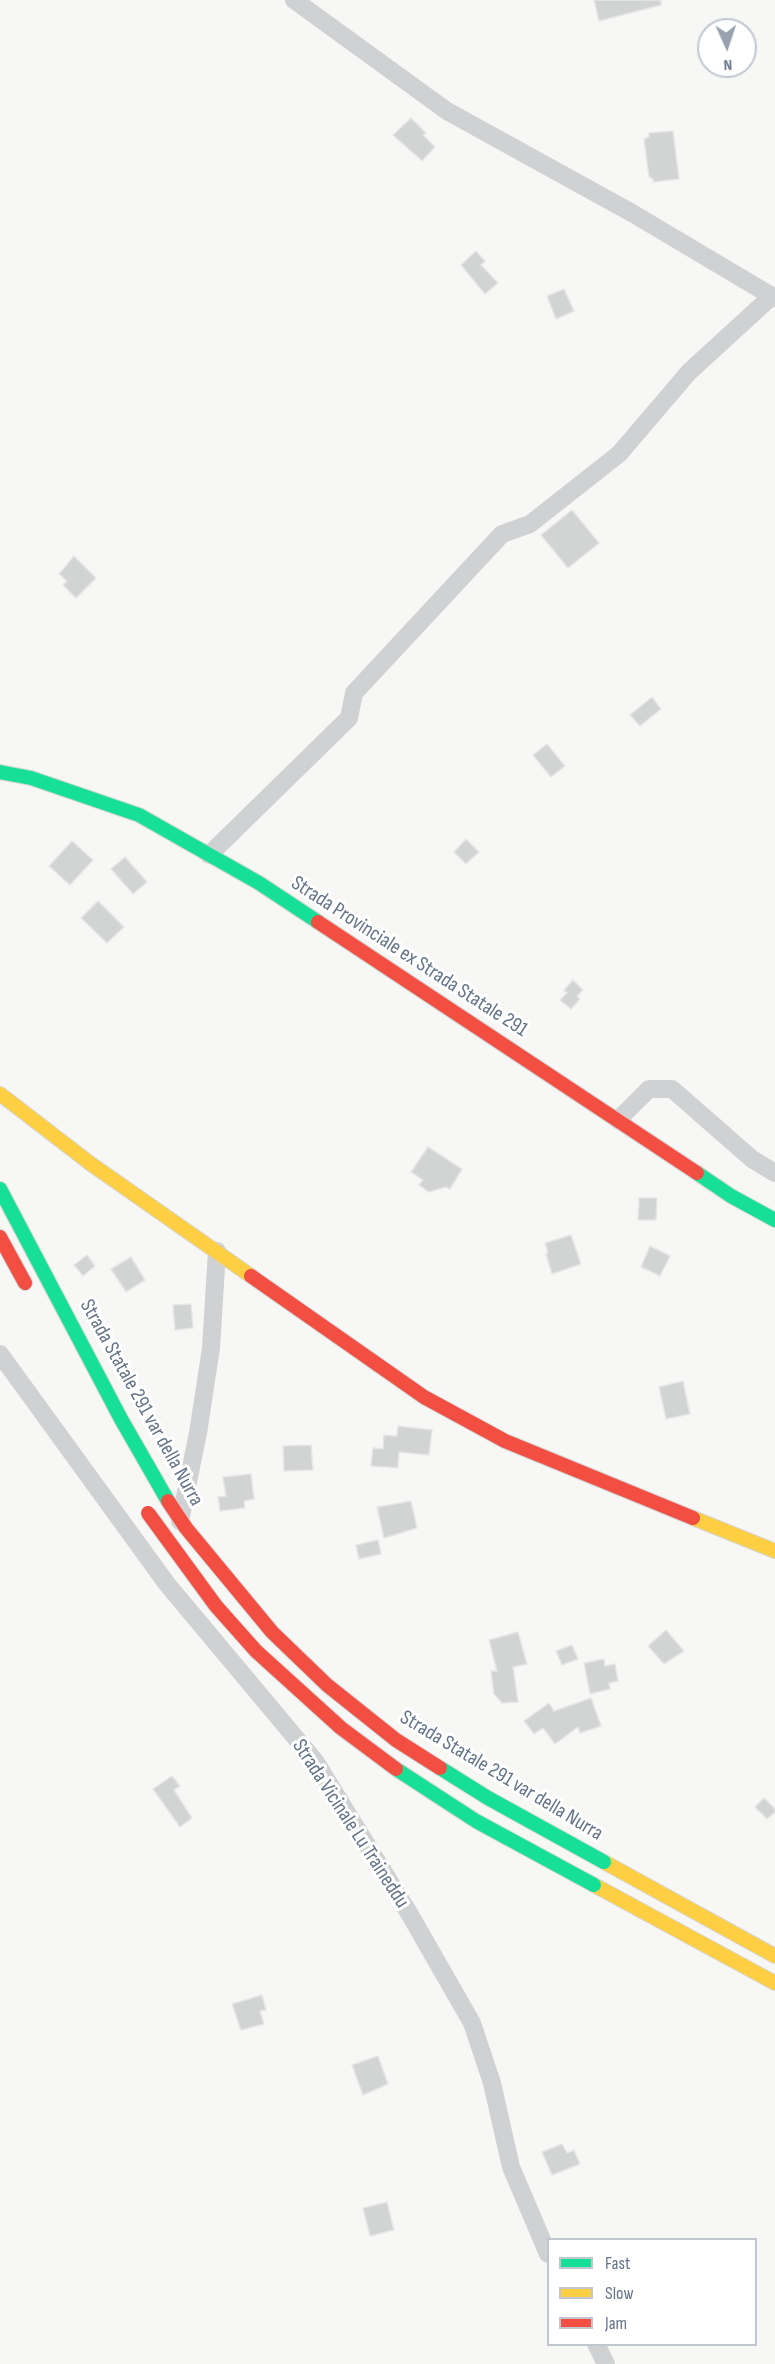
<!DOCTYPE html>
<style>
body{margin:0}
#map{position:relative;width:775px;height:2364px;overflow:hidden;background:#f7f7f6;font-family:"Sofia Sans Condensed",sans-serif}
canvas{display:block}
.legend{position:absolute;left:547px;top:2238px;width:210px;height:108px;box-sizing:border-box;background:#fff;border:2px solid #c1c7cf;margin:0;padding:8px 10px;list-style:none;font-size:18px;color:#657488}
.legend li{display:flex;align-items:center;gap:12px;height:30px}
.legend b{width:30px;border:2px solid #c1c7cf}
.north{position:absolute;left:697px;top:18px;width:60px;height:60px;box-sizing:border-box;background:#fff;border:2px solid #c1c7cf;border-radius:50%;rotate:177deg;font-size:16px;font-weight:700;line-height:24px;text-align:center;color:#657488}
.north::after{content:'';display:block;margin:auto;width:21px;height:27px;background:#98a2ae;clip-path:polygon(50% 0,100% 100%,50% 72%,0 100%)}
</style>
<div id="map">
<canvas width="775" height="2364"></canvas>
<ul class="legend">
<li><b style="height:8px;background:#16e098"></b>Fast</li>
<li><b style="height:8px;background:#ffcf43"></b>Slow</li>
<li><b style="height:8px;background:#f24e42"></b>Jam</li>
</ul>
<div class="north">N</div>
</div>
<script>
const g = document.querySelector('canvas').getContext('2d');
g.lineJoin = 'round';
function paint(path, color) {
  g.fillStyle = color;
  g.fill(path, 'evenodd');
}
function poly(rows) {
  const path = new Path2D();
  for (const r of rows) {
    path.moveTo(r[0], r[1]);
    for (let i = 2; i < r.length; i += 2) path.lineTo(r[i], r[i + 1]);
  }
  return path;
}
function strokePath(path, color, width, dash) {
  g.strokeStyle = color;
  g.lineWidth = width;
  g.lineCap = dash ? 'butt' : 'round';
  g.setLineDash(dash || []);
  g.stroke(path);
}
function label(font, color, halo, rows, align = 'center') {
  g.font = font + ' "Sofia Sans Condensed",sans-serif';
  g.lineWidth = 6;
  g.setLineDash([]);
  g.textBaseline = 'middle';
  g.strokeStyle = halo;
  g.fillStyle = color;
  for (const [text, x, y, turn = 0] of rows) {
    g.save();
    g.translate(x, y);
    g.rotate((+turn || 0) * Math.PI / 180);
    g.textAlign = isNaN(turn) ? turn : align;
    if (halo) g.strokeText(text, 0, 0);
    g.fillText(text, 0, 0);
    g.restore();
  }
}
const building = poly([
 [594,0,661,0,661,5,599,21,594,0],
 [411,118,426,133,423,135,435,147,422,161,393,135,411,118],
 [673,131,679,179,653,182,653,179,649,177,644,139,649,137,649,133,673,131],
 [476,251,485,261,481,265,498,283,485,294,461,265,476,251],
 [564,289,574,311,556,319,547,296,564,289],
 [572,510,599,543,568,568,541,535,572,510],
 [74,556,96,578,76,598,63,585,67,581,59,574,74,556],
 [652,697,661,709,640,726,630,715,652,697],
 [547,744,565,766,551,777,533,755,547,744],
 [466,839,479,852,466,864,454,852,466,839],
 [72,841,93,860,70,885,49,866,72,841],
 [125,857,147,882,133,894,111,869,125,857],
 [98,901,124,927,107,943,81,918,98,901],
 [573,980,583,990,577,996,580,999,571,1009,560,1000,567,993,564,990,573,980],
 [428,1147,462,1169,450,1189,446,1187,429,1192,419,1185,423,1180,411,1172,428,1147],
 [639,1198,657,1198,656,1220,638,1220,639,1198],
 [571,1235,581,1264,552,1274,546,1254,548,1253,545,1243,571,1235],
 [650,1246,670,1256,660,1276,641,1267,650,1246],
 [87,1255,95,1266,83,1276,74,1265,87,1255],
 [131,1257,145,1280,126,1292,111,1269,131,1257],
 [191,1304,193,1328,175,1330,173,1305,191,1304],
 [683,1381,690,1414,666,1419,659,1387,683,1381],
 [398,1426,432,1430,429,1455,399,1452,398,1468,371,1466,373,1448,383,1449,384,1435,397,1436,398,1426],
 [311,1445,313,1470,284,1471,283,1446,311,1445],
 [251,1474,254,1499,244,1501,245,1508,220,1511,218,1497,226,1496,223,1477,251,1474],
 [411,1501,417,1528,384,1538,377,1507,411,1501],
 [378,1540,381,1554,359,1559,356,1545,378,1540],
 [666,1630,684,1651,664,1664,648,1646,666,1630],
 [518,1632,527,1664,513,1667,518,1702,502,1703,494,1694,491,1671,497,1671,489,1640,518,1632],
 [572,1645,578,1659,562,1665,556,1651,572,1645],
 [604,1659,605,1666,615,1664,618,1681,609,1683,610,1689,590,1694,584,1663,604,1659],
 [591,1698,601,1726,580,1733,578,1727,555,1744,543,1728,534,1734,524,1721,549,1703,554,1711,591,1698],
 [172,1776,180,1786,174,1790,192,1818,180,1827,153,1789,172,1776],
 [764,1798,775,1809,775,1812,767,1819,755,1807,764,1798],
 [262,1995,266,2010,260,2011,264,2024,241,2030,232,2004,262,1995],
 [378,2056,388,2084,363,2095,352,2065,378,2056],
 [562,2144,567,2153,574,2150,580,2164,552,2175,542,2152,562,2144],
 [387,2202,394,2230,370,2236,363,2208,387,2202]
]);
const street = poly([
 [294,0,447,111,632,213,775,298],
 [209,855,349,718,354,693,502,534,530,524,619,454,689,372,772,296],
 [618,1120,649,1089,672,1089,752,1159,775,1173],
 [0,1354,167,1584,315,1761,409,1913,472,2023,492,2083,511,2167,548,2254],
 [180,1521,198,1433,211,1348,217,1251],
 [596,2344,606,2364]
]);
const fast = poly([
 [0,772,31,778,139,815,259,883,318,922],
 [697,1173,731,1196,775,1220],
 [0,1189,121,1419,168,1501]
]);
const slow = poly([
 [0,1094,91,1164,251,1276],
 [693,1518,775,1551],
 [604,1862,775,1956],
 [594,1885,775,1983]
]);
const jam = poly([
 [318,922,697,1173],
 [0,1237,25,1283],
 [251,1276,424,1397,505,1441,693,1518]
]);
const fastBridge = poly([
 [440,1768,488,1798,604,1862],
 [396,1769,476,1821,594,1885]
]);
const jamBridge = poly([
 [168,1501,186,1528,272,1632,327,1685,396,1740,440,1768],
 [148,1513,216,1606,256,1651,341,1728,396,1769]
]);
const streetNames = [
 ["Strada Provinciale ex Strada Statale 291",409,957,33],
 ["Strada Statale 291 var della Nurra",141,1403,61],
 ["Strada Statale 291 var della Nurra",501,1776,31],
 ["Strada Vicinale Lu Traineddu",350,1824,57]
];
paint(building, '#d2d3d3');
strokePath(building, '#e6e6e6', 1.5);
strokePath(fast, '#d3d5d6', 16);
strokePath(slow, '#d3d5d6', 16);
strokePath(jam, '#d3d5d6', 16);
strokePath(street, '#d0d1d2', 18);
strokePath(fast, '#16e098', 14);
strokePath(slow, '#ffcf43', 14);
strokePath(jam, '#f24e42', 14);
strokePath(fastBridge, '#d4d5d5', 16, []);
strokePath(jamBridge, '#d4d5d5', 16, []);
strokePath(fastBridge, '#16e098', 14);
strokePath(jamBridge, '#f24e42', 14);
label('21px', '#657488', '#fff', streetNames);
</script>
